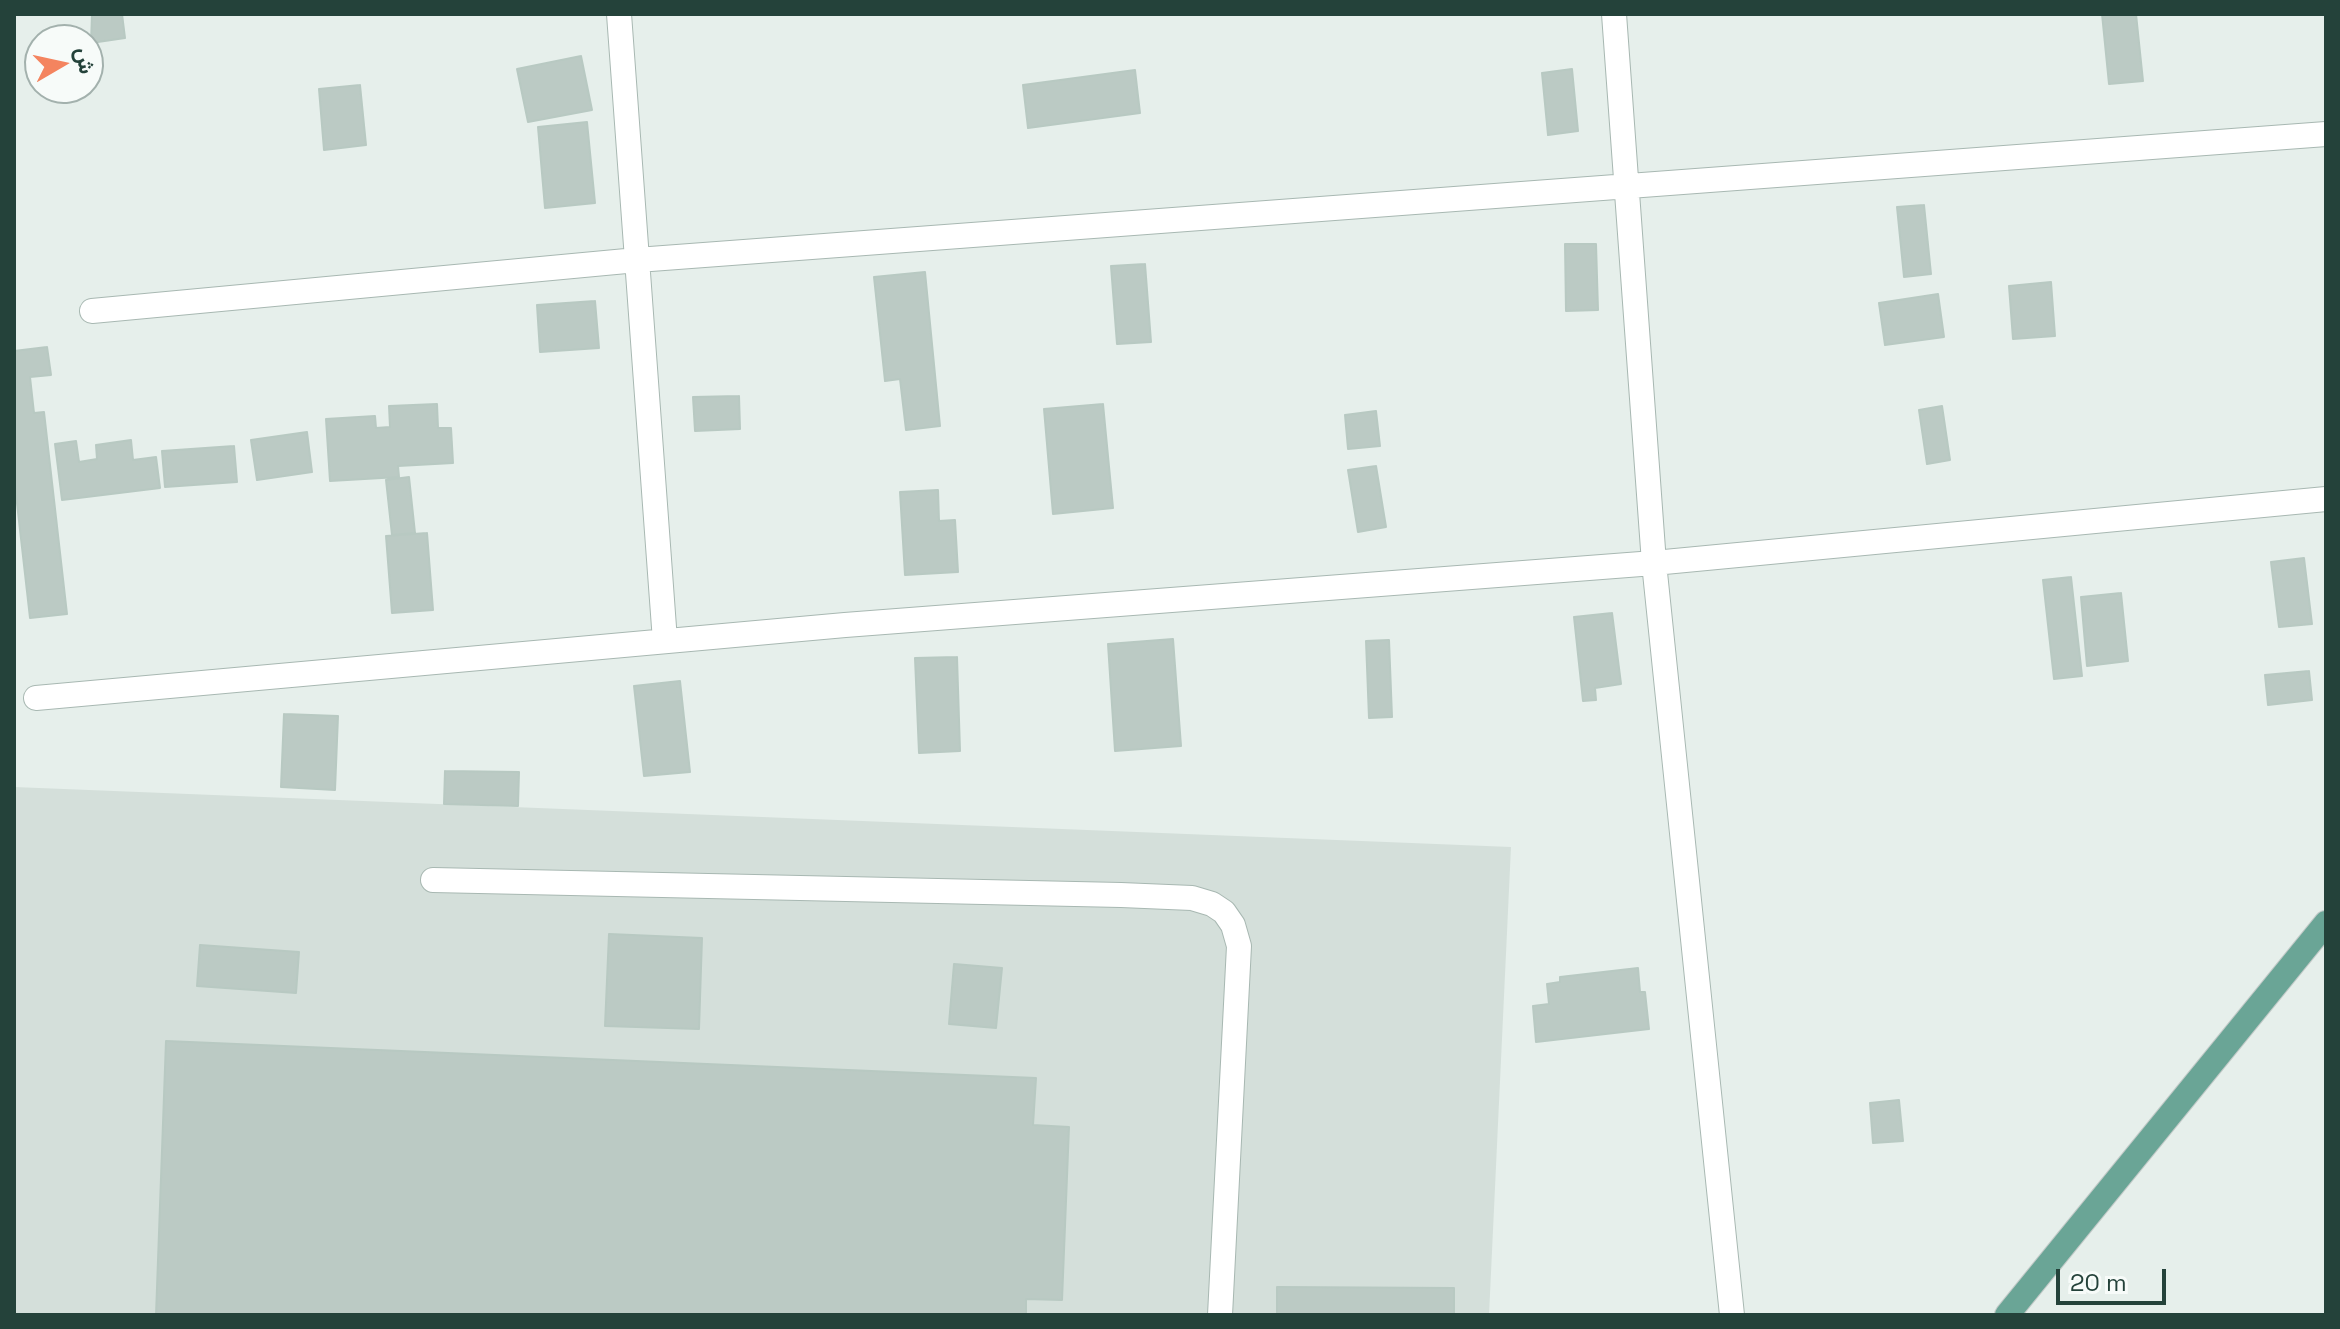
<!DOCTYPE html>
<meta charset="utf-8">
<style>
body{margin:0}
#map{position:relative;width:2340px;height:1329px;overflow:hidden;background:#e6efeb;font-family:"Space Grotesk",Vazirmatn,sans-serif}
canvas{display:block}
.frame{position:absolute;inset:0;border:16px solid #24423a;pointer-events:none}
.north{position:absolute;left:24px;top:24px;width:80px;height:80px;box-sizing:border-box;background:#f7fbf9;border:2px solid #a3b1ad;border-radius:50%;rotate:81deg;font-size:22px;font-weight:700;line-height:32px;text-align:center;color:#24423a}
.north::after{content:'';display:block;margin:auto;width:28px;height:36px;background:#f4845f;clip-path:polygon(50% 0,100% 100%,50% 72%,0 100%)}
.scale{position:absolute;left:2056px;top:1269px;width:110px;height:36px;box-sizing:border-box;border:4px solid #24423a;border-top:0;padding-left:10px;font-size:24px;line-height:28px;white-space:nowrap;color:#24423a;-webkit-text-stroke:6px #f7fbf9;paint-order:stroke}
</style>
<div id="map">
<canvas width="2340" height="1329"></canvas>
<div class="frame"></div>
<div class="north">ش</div>
<div class="scale">20 m</div>
</div>
<script>
const g = document.querySelector('canvas').getContext('2d');
g.lineJoin = 'round';
function paint(path, color) {
  g.fillStyle = color;
  g.fill(path, 'evenodd');
}
function poly(rows) {
  const path = new Path2D();
  for (const r of rows) {
    path.moveTo(r[0], r[1]);
    for (let i = 2; i < r.length; i += 2) path.lineTo(r[i], r[i + 1]);
  }
  return path;
}
function strokePath(path, color, width, dash) {
  g.strokeStyle = color;
  g.lineWidth = width;
  g.lineCap = dash ? 'butt' : 'round';
  g.setLineDash(dash || []);
  g.stroke(path);
}
const built = poly([
 [14,787,1511,847,1489,1315,14,1315]
]);
const building = poly([
 [92,14,122,14,125,38,91,43,92,14],
 [2102,14,2136,14,2143,81,2109,84,2102,14],
 [581,56,592,110,528,122,517,69,581,56],
 [1572,69,1578,131,1548,135,1542,73,1572,69],
 [1135,70,1140,113,1028,128,1023,85,1135,70],
 [360,85,366,145,324,150,319,89,360,85],
 [587,122,595,203,545,208,538,127,587,122],
 [1924,205,1931,274,1904,277,1897,207,1924,205],
 [1565,244,1596,244,1598,310,1566,311,1565,244],
 [1145,264,1151,342,1117,344,1111,266,1145,264],
 [925,272,940,426,906,430,900,379,885,381,874,277,925,272],
 [2051,282,2055,336,2013,339,2009,286,2051,282],
 [1938,294,1944,337,1885,345,1879,303,1938,294],
 [595,301,599,348,540,352,537,305,595,301],
 [47,347,51,375,30,377,34,413,44,412,67,614,30,618,14,477,14,351,47,347],
 [739,396,740,429,695,431,693,397,739,396],
 [437,404,438,428,451,428,453,463,398,466,399,477,330,481,326,419,375,416,376,428,390,427,389,406,437,404],
 [1103,404,1113,508,1053,514,1044,409,1103,404],
 [1942,406,1950,460,1927,464,1919,410,1942,406],
 [1376,411,1380,446,1348,449,1345,415,1376,411],
 [307,432,312,472,257,480,251,440,307,432],
 [131,440,133,460,156,457,160,488,62,500,55,444,76,441,79,462,97,459,96,445,131,440],
 [234,446,237,482,165,487,162,451,234,446],
 [1376,466,1386,527,1358,532,1348,470,1376,466],
 [409,477,415,533,392,535,386,480,409,477],
 [938,490,939,521,955,520,958,572,905,575,900,492,938,490],
 [427,533,433,610,392,613,386,536,427,533],
 [2304,558,2312,624,2279,627,2271,562,2304,558],
 [2071,577,2082,676,2054,679,2043,580,2071,577],
 [2121,593,2128,661,2087,666,2081,597,2121,593],
 [1612,613,1621,684,1595,688,1596,700,1583,701,1574,617,1612,613],
 [1173,639,1181,746,1115,751,1108,644,1173,639],
 [1389,640,1392,717,1369,718,1366,641,1389,640],
 [957,657,960,751,919,753,915,658,957,657],
 [2309,671,2312,700,2268,705,2265,675,2309,671],
 [680,681,690,772,644,776,634,686,680,681],
 [284,714,338,716,335,790,281,787,284,714],
 [445,771,519,772,518,806,444,804,445,771],
 [609,934,702,938,699,1029,605,1026,609,934],
 [200,945,299,952,296,993,197,986,200,945],
 [954,964,1002,968,996,1028,949,1024,954,964],
 [1638,968,1640,992,1645,992,1649,1029,1536,1042,1533,1006,1549,1004,1547,984,1560,982,1560,977,1638,968],
 [166,1041,1036,1078,1033,1125,1069,1127,1062,1300,1026,1299,1026,1315,156,1315,166,1041],
 [1899,1100,1903,1141,1873,1143,1870,1103,1899,1100],
 [1277,1287,1454,1288,1454,1315,1277,1315,1277,1287]
]);
const minor = poly([
 [619,14,665,641],
 [1614,14,1654,563,1732,1315],
 [92,311,637,260,2326,134],
 [36,698,845,625,1654,563,2326,499],
 [433,880,1121,895,1192,898,1212,904,1224,912,1233,925,1239,946,1220,1315]
]);
const major = poly([
 [2007,1315,2326,923]
]);
paint(built, '#d4dfda');
paint(building, '#bbcac4');
strokePath(building, '#b8c9c2', 2);
strokePath(minor, '#a8b8b2', 26);
strokePath(major, '#c2cac8', 26);
strokePath(minor, '#fff', 24);
strokePath(major, '#6aa596', 24);
</script>
